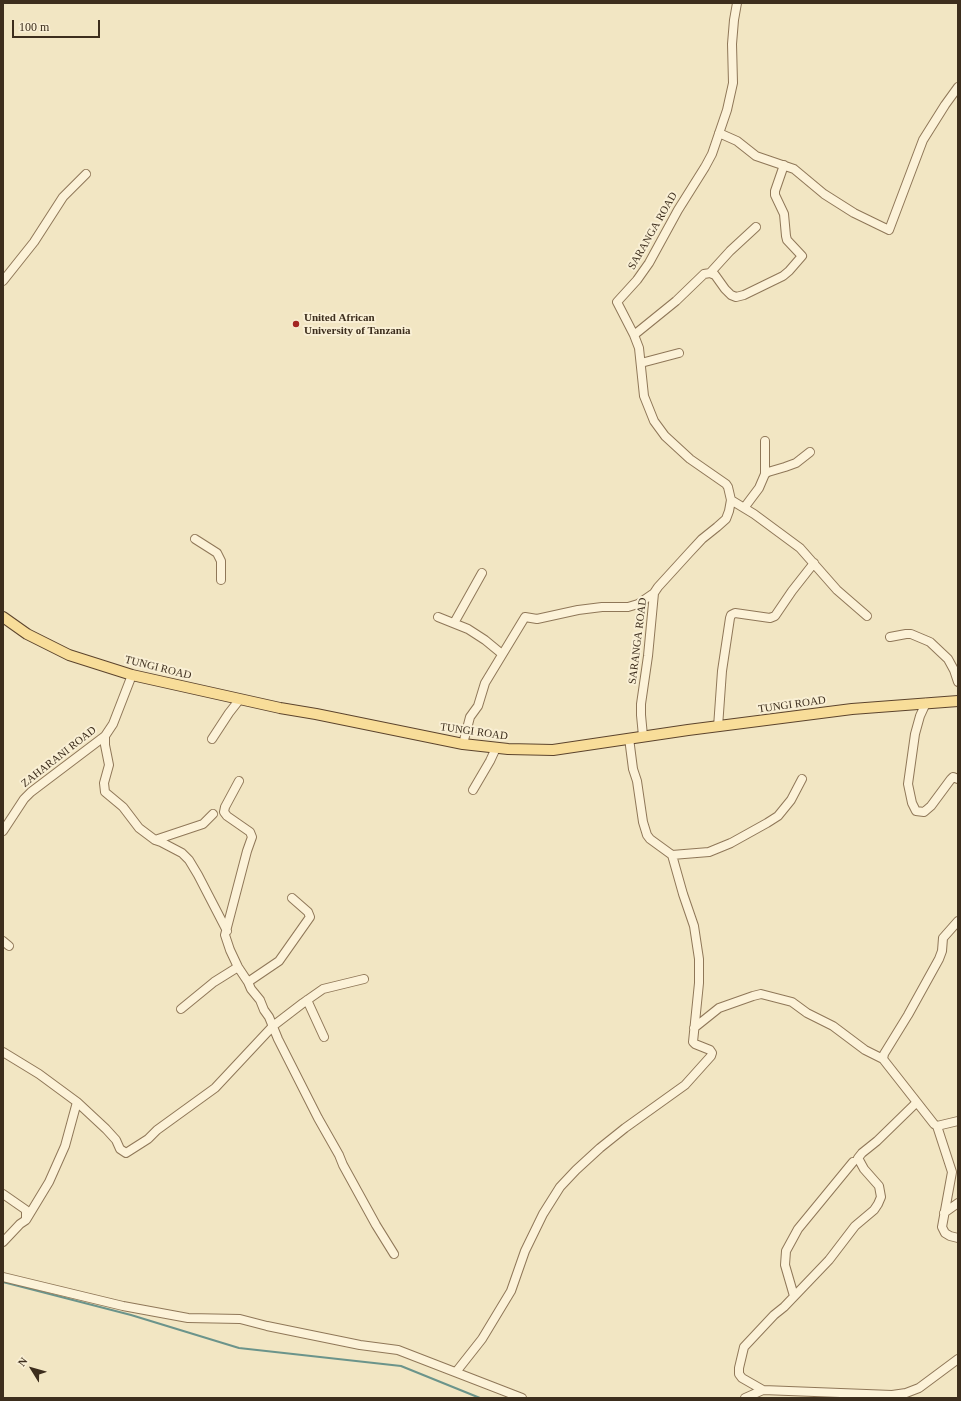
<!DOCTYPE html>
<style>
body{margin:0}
#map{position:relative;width:961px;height:1401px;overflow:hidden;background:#f2e6c3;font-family:Georgia,serif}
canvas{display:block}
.frame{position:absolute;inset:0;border:4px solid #3d2e1d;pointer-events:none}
.north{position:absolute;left:12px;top:1349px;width:40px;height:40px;-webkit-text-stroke:3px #f9efd4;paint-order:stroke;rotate:307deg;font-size:11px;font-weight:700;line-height:16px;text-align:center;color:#3d2e1d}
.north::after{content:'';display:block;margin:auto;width:14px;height:18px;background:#3d2e1d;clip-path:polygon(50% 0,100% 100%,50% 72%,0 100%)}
.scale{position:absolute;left:12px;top:20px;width:88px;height:18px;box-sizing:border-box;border:2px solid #3d2e1d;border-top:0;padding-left:5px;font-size:12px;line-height:14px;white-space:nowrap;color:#3d2e1d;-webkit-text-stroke:3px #f9efd4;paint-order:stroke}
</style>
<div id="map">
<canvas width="961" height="1401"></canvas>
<div class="frame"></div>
<div class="north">N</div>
<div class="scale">100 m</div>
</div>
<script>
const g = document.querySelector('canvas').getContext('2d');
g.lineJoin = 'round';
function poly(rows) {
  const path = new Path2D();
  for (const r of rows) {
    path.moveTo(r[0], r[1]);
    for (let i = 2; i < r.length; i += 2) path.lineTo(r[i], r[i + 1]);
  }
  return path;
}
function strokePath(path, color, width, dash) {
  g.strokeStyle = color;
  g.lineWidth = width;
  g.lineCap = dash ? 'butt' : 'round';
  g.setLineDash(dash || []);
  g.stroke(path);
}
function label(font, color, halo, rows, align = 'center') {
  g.font = font + ' Georgia,serif';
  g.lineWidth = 4;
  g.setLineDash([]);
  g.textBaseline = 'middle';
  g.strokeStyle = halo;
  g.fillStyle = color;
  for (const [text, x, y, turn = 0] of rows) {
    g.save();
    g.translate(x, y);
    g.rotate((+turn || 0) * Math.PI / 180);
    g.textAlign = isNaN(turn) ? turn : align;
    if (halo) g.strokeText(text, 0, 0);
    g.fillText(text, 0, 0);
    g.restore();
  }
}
const stream = poly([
 [3,1282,131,1315,239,1348,401,1366,480,1398]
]);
const minor = poly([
 [719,133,737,141,756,156,794,169,824,194,854,213,889,230,923,140,945,105,958,87],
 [710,273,730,251,756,227],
 [3,281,34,242,63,197,86,174],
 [634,335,676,301,704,274,710,273,715,275,725,289,731,295,736,297,744,295,783,276,789,271,802,256,787,240,786,236,784,214,775,195,775,191,784,165],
 [641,363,679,353],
 [765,474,765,441],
 [731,500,754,514,800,548,837,590,867,616],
 [744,508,759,488,765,474,768,472,785,467,796,463,810,452],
 [195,539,217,553,221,561,221,580],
 [438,617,468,629,485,640,502,654],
 [454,623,482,573],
 [890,637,906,634,911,634,930,642,948,659,954,670,958,682],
 [926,703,920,716,915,734,908,784,912,803,916,811,924,812,931,806,951,779,953,777,958,779],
 [718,727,722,671,730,618,731,615,735,613,770,618,775,616,792,591,814,563],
 [105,736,105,745,109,765,104,783,105,792,123,807,139,828,155,840,161,842,182,853,189,860,198,875,227,931],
 [643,736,641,715,641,704,648,656,654,593,658,587,689,553,702,539,717,527,726,519,729,511,731,500,728,487,726,484,690,459,665,436,654,421,644,396,639,348,634,335,617,302,637,280,649,263,678,210,705,167,712,154,727,110,733,83,732,44,734,20,737,3],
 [629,738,633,769,637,781,643,822,647,835,650,839,672,855,709,852,731,843,767,823,778,816,791,800,802,779],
 [212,739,229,713,240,699],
 [463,744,470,717,478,706,485,683,525,617,537,619,578,610,602,607,628,607,638,604,654,593],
 [239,781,225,807,224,812,227,816,250,832,252,837,247,851,225,935,230,950,238,967,248,982,251,989,260,1000,264,1010,269,1017,278,1039,318,1118,339,1155,343,1165,376,1225,394,1254],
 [473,790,490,761,496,748],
 [3,831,24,799,31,792,105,736,113,724,132,675],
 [155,840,203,824,213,814],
 [958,921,943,938,942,951,939,959,908,1015,884,1054,883,1059,934,1124,937,1126,958,1121],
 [3,941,9,946],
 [248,982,279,961,310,917,308,912,292,898],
 [307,1000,324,1037],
 [181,1009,214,982,238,967],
 [694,1028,719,1008,753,996,761,994,792,1002,807,1013,833,1026,865,1050,883,1059],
 [3,1052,39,1074,77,1102,106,1129,116,1140,120,1149,126,1153,148,1139,157,1130,215,1088,273,1026,303,1003,323,989,364,979],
 [937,1126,952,1172,942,1227,945,1233,950,1236,958,1238],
 [3,1194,26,1210,26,1219],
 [944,1213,958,1203],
 [3,1242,20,1224,26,1220,49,1182,65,1146,77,1102],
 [3,1277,123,1306,188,1318,240,1319,267,1326,360,1345,398,1350,522,1398],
 [794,1296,785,1265,786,1251,798,1229,853,1162],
 [456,1372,482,1339,511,1291,525,1251,543,1214,560,1187,576,1170,600,1148,625,1128,685,1085,711,1056,712,1053,710,1050,695,1044,693,1042,699,983,699,959,694,926,683,894,672,855],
 [763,1390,742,1378,739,1374,739,1368,744,1347,774,1315,784,1307,829,1260,855,1226,874,1210,878,1204,881,1197,879,1186,864,1169,858,1158,862,1153,877,1141,916,1103],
 [745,1398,763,1390,892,1395,906,1393,919,1388,958,1359]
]);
const major = poly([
 [3,617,27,634,69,655,132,675,280,708,316,714,463,744,508,749,553,750,688,730,852,709,958,701]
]);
const markers = [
 [296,324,4,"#a32522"]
];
const streetNames = [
 ["SARANGA ROAD",653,231,-60],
 ["SARANGA ROAD",638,641,-83],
 ["TUNGI ROAD",158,668,14],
 ["TUNGI ROAD",792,705,-8],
 ["TUNGI ROAD",474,732,8],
 ["ZAHARANI ROAD",59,757,-38]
];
const poiNames = [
 ["United African",304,318],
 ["University of Tanzania",304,331]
];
strokePath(stream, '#6b948b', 2);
strokePath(minor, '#8f7758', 10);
strokePath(major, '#5c442d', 12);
strokePath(minor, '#fcf2d8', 8);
strokePath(major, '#f8dd99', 10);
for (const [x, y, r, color] of markers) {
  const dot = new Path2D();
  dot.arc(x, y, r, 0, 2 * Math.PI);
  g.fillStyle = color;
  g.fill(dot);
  strokePath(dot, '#f9efd4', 1.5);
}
label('11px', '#3d2e1d', '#f9efd4', streetNames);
label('bold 11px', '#3d2e1d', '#f9efd4', poiNames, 'left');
</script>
